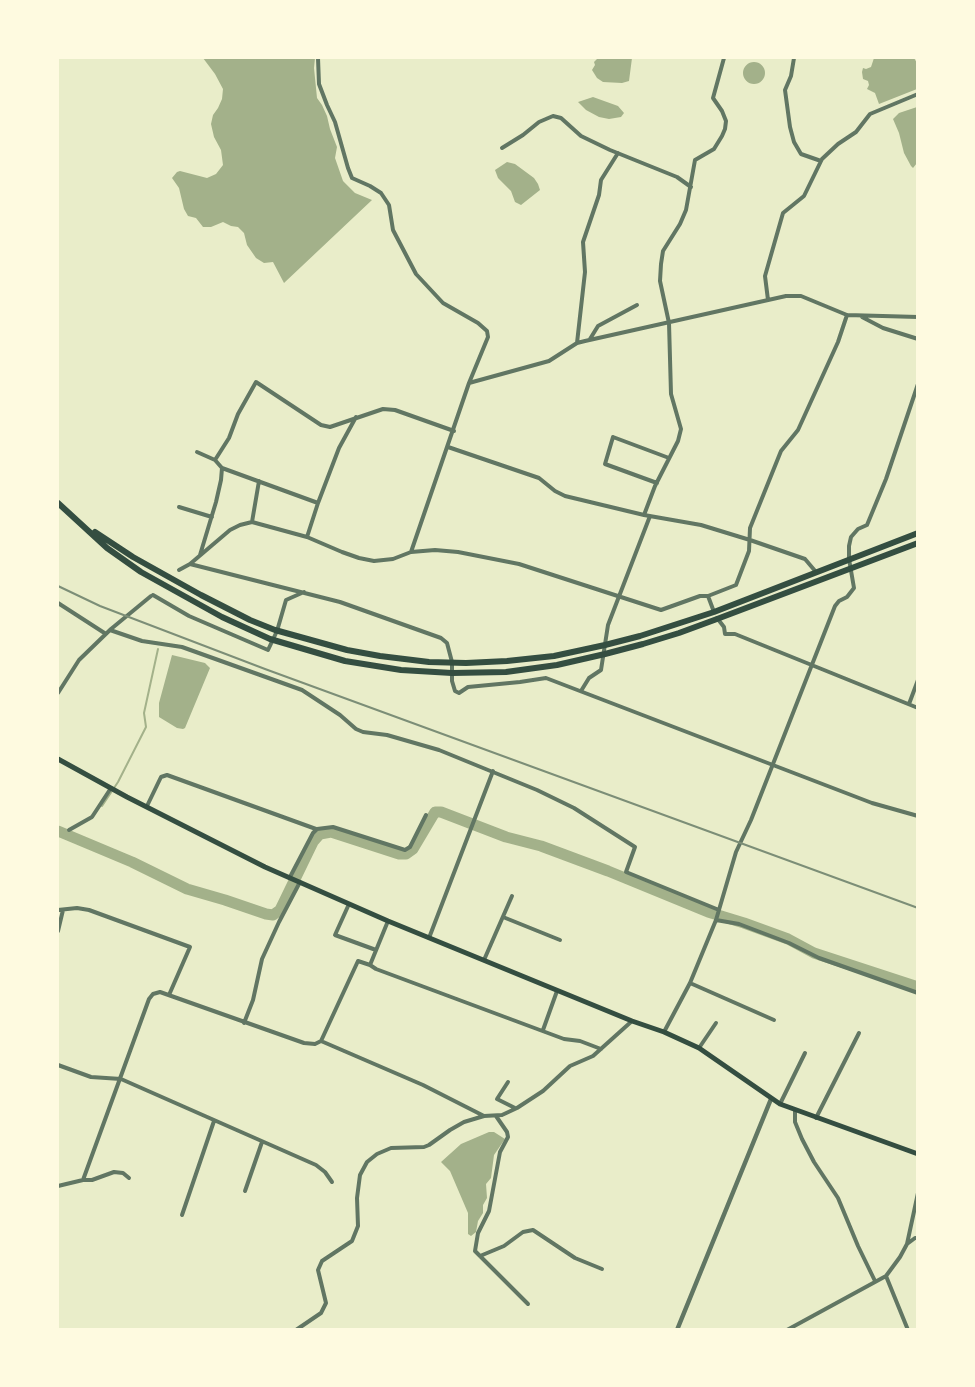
<!DOCTYPE html>
<style>
body{margin:0}
#map{position:relative;width:975px;height:1387px;overflow:hidden;background:#e9edc9;font-family:"Titillium Web",sans-serif}
canvas{display:block}
.frame{position:absolute;inset:0;border:59px solid #fefae0;pointer-events:none}
</style>
<div id="map">
<canvas width="975" height="1387"></canvas>
<div class="frame"></div>
</div>
<script>
const g = document.querySelector('canvas').getContext('2d');
g.lineJoin = 'round';
function paint(path, color) {
  g.fillStyle = color;
  g.fill(path, 'evenodd');
}
function poly(rows) {
  const path = new Path2D();
  for (const r of rows) {
    if (r.length === 3) {
      path.moveTo(r[0] + r[2], r[1]);
      path.arc(r[0], r[1], r[2], 0, 2 * Math.PI);
      continue;
    }
    path.moveTo(r[0], r[1]);
    for (let i = 2; i < r.length; i += 2) path.lineTo(r[i], r[i + 1]);
  }
  return path;
}
function strokePath(path, color, width, dash) {
  g.strokeStyle = color;
  g.lineWidth = width;
  g.lineCap = dash ? 'butt' : 'round';
  g.setLineDash(dash || []);
  g.stroke(path);
}
const water = poly([
 [203,58,315,58,314,68,317,98,322,105,327,116,330,129,337,147,335,158,343,181,355,193,372,200,284,283,273,262,264,263,256,258,247,245,244,233,238,227,231,226,223,222,211,227,203,227,196,218,188,216,184,209,179,188,172,178,177,172,180,171,207,178,216,174,223,165,221,150,214,137,211,124,213,115,218,108,222,99,223,89,215,74],
 [598,58,632,58,629,81,622,83,603,82,597,78,592,70,595,65,594,62],
 [874,58,914,58,917,63,917,89,879,104,875,93,867,89,869,85,868,81,863,79,862,72,863,68,866,69,871,67],
 [754,73,11],
 [593,97,618,106,624,113,621,117,609,119,599,117,586,110,578,102],
 [917,107,917,163,913,168,911,166,904,153,899,133,893,119,899,113],
 [507,162,515,164,534,178,538,184,540,190,521,205,515,202,511,191,498,178,495,170],
 [172,655,205,663,210,668,185,728,183,729,177,728,159,717,159,703],
 [489,1132,494,1132,505,1139,494,1155,491,1178,486,1184,487,1198,483,1205,483,1213,478,1221,476,1232,471,1236,468,1234,468,1213,450,1171,441,1162,461,1144]
]);
const stream = poly([
 [102,806,118,782,146,727,144,713,158,649]
]);
const river = poly([
 [58,831,132,862,187,889,225,900,266,914,273,915,280,910,313,842,320,834,331,832,399,854,406,854,413,849,435,812,441,812,506,837,541,846,608,871,708,912,744,923,788,939,814,953,918,987]
]);
const minor = poly([
 [318,58,319,84,327,105,335,122,348,168,352,178,370,186,381,193,389,205,393,230,416,274,443,303,478,323,487,331,488,337,469,383,411,552],
 [794,58,791,76,785,90,790,127,794,142,801,154,821,161],
 [502,148,523,135,539,122,553,116,561,118,581,136,610,150,677,177,691,187],
 [768,300,765,276,783,213,804,196,822,159,838,144,856,132,870,114,918,94],
 [862,317,883,328,918,339],
 [590,339,598,326,637,305],
 [577,343,585,272,583,242,599,195,601,180,618,153],
 [469,383,549,361,577,343,585,341,786,296,801,296,847,315,918,317],
 [448,447,539,478,555,491,565,496,644,515,701,525,750,540,805,559,816,572],
 [197,452,215,460],
 [222,468,318,503,307,537],
 [657,483,605,464,613,437,669,458],
 [318,503,339,448,356,417],
 [179,507,212,517],
 [644,515,655,486,678,441,681,429,671,394,669,323,660,281,661,264,663,251,680,224,686,210,695,160,714,149,722,136,725,129,726,121,722,111,713,98,724,58],
 [252,522,259,481],
 [200,555,216,502,221,480,222,468,215,460,229,438,238,414,256,382,321,425,330,427,383,409,395,410,454,431],
 [190,564,340,602,441,638,447,643,452,662,452,681,455,691,459,693,468,687,520,682,546,678,872,803,918,816],
 [179,570,190,564,230,530,240,525,252,522,307,537,342,552,359,558,374,561,393,559,411,552,435,550,458,552,519,564,661,610,700,596,708,596],
 [153,595,189,616,268,650,277,631,286,600,304,592],
 [58,603,106,634],
 [714,612,708,596,736,585,749,551,750,528,781,451,798,430,838,342,847,315],
 [717,618,724,627,725,634,735,634,918,708],
 [110,630,142,641,182,647,302,690,340,715,356,729,363,732,387,735,439,750,537,790,574,808,635,847,626,872,719,910],
 [581,691,589,678,601,670,608,625,650,516],
 [58,693,79,660,111,629,151,596],
 [909,704,918,680],
 [147,806,161,777,167,775,316,829],
 [69,830,92,817,111,788],
 [290,877,313,833,317,829,333,827,405,850,410,847,426,815],
 [349,904,335,935,376,950],
 [58,910,77,908,89,910,190,947,169,995],
 [503,917,560,940],
 [716,920,739,924,789,943,819,958,918,993],
 [58,931,63,910],
 [429,938,493,771],
 [484,960,512,896],
 [370,965,376,969,564,1039,580,1041,601,1049],
 [690,983,774,1020],
 [244,1023,253,1000,262,959,279,922,300,882],
 [543,1030,557,991],
 [664,1032,690,983,716,920,736,852,751,820,835,606,839,601,847,597,854,588,849,559,849,546,851,537,858,529,867,525,886,479,918,384],
 [321,1041,423,1085,484,1116],
 [699,1048,716,1023],
 [58,1065,91,1077,121,1079,316,1165,325,1172,332,1182],
 [508,1082,497,1099,515,1108],
 [780,1104,805,1053],
 [795,1110,795,1122,802,1139,814,1162,838,1198,858,1246,875,1281],
 [496,1116,507,1132,508,1137,500,1152,489,1211,478,1233,475,1251,528,1304],
 [816,1118,859,1033],
 [83,1180,149,999,153,994,160,992,304,1043,315,1044,321,1041,358,961,370,965,388,921],
 [58,1186,83,1180,92,1180,114,1172,123,1173,129,1178],
 [245,1191,262,1142],
 [182,1215,214,1121],
 [907,1244,915,1238,918,1238],
 [480,1256,504,1246,523,1232,533,1230,575,1258,602,1269],
 [886,1276,908,1330],
 [296,1330,321,1313,326,1303,318,1270,322,1261,352,1241,358,1226,357,1198,360,1175,367,1162,377,1154,391,1148,424,1147,429,1145,450,1130,464,1122,484,1116,502,1115,517,1108,543,1091,570,1066,593,1056,632,1021],
 [787,1330,886,1276,900,1257,907,1244,918,1193]
]);
const tertiary = poly([
 [677,1330,771,1099]
]);
const secondary = poly([
 [58,759,127,797,265,867,388,921,632,1021,664,1032,699,1048,780,1104,918,1154]
]);
const trunk = poly([
 [58,503,107,548,141,572,222,617,270,639,345,661,401,670,452,673,506,672,557,665,605,654,643,644,679,633,717,619,918,543],
 [95,532,133,557,201,595,250,620,275,630,347,650,380,656,429,662,466,663,507,661,554,656,605,645,640,636,714,612,918,533]
]);
const rail = poly([
 [58,586,100,606,265,669,918,908]
]);
paint(water, '#a3b18a');
strokePath(stream, '#a3b18a', 2);
strokePath(river, '#a3b18a', 11);
strokePath(minor, '#617663', 4);
strokePath(tertiary, '#617663', 4.5);
strokePath(secondary, '#344e41', 5);
strokePath(trunk, '#344e41', 6);
strokePath(rail, '#7c8e77', 2);
</script>
